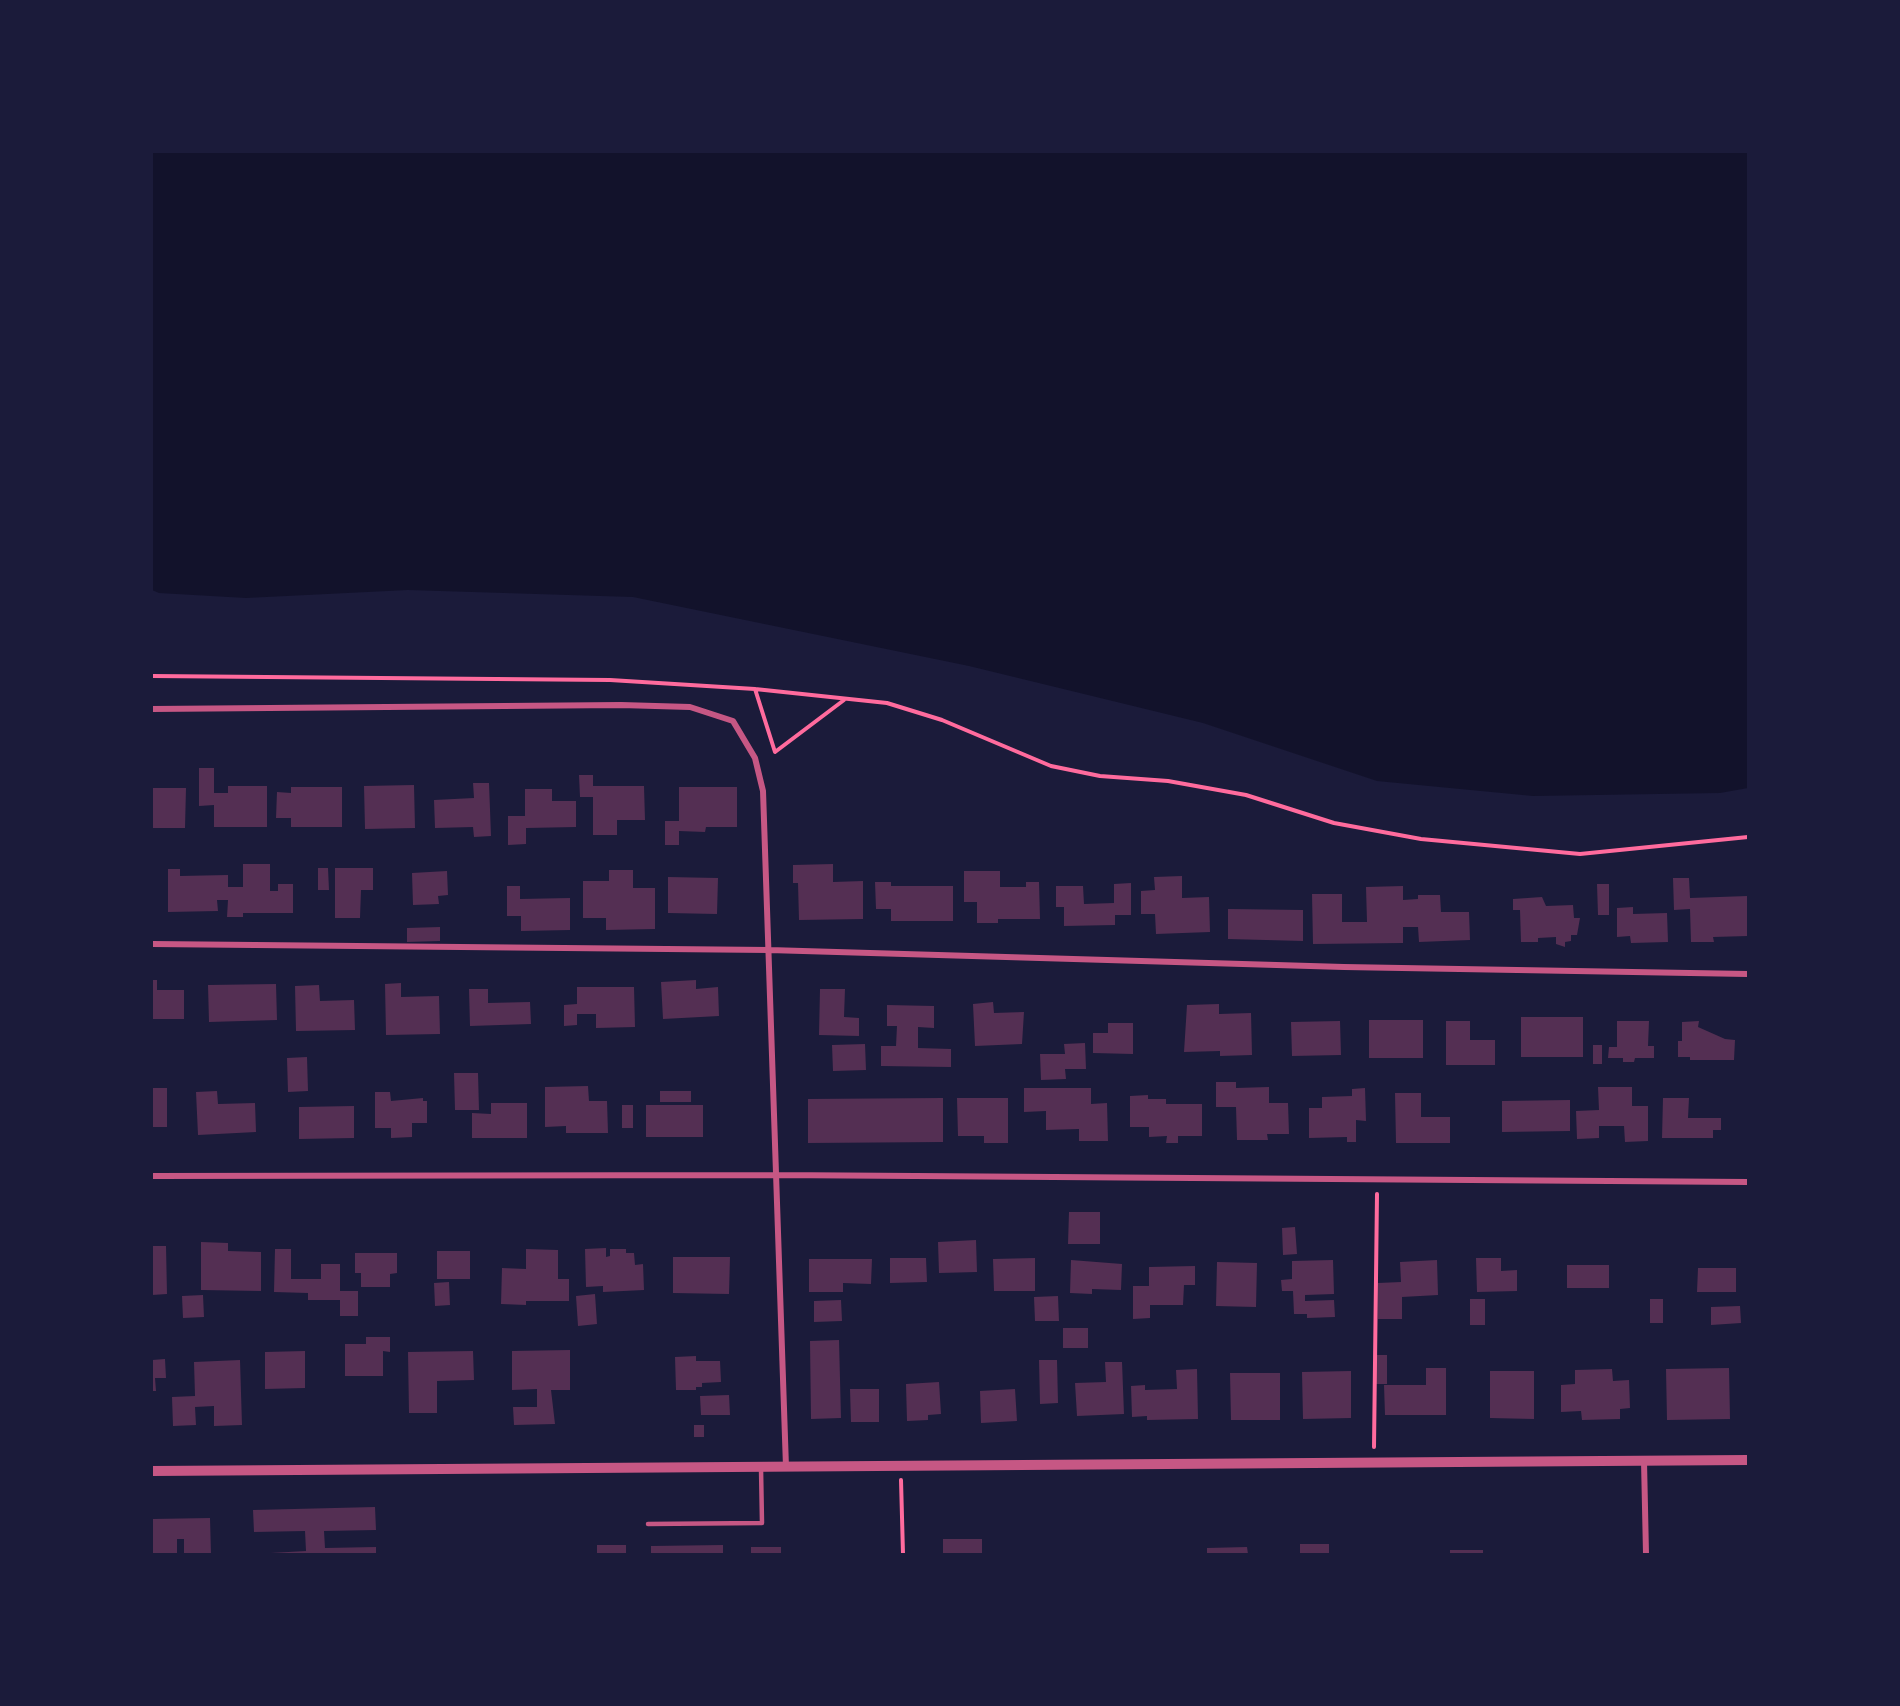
<!DOCTYPE html>
<style>
body{margin:0}
#map{position:relative;width:1900px;height:1706px;overflow:hidden;background:#1b1b3a;font-family:"Archivo Narrow",sans-serif}
canvas{display:block}
.frame{position:absolute;inset:0;border:153px solid #1b1b3a;pointer-events:none}
</style>
<div id="map">
<canvas width="1900" height="1706"></canvas>
<div class="frame"></div>
</div>
<script>
const g = document.querySelector('canvas').getContext('2d');
g.lineJoin = 'round';
function paint(path, color) {
  g.fillStyle = color;
  g.fill(path, 'evenodd');
}
function poly(rows) {
  const path = new Path2D();
  for (const r of rows) {
    path.moveTo(r[0], r[1]);
    for (let i = 2; i < r.length; i += 2) path.lineTo(r[i], r[i + 1]);
  }
  return path;
}
function strokePath(path, color, width, dash) {
  g.strokeStyle = color;
  g.lineWidth = width;
  g.lineCap = dash ? 'butt' : 'round';
  g.setLineDash(dash || []);
  g.stroke(path);
}
const water = poly([
 [152,152,1748,152,1748,788,1720,793,1533,796,1377,781,1203,723,969,666,633,597,408,590,246,598,159,593,152,590]
]);
const building = poly([
 [199,768,214,768,214,793,228,793,228,786,267,786,267,827,214,827,214,805,199,806],
 [579,775,593,775,593,786,644,786,645,820,617,820,617,835,593,835,593,797,580,797],
 [473,783,489,783,491,836,474,837,473,827,435,828,434,800,474,798],
 [414,785,415,828,365,829,364,786],
 [291,787,342,787,342,827,291,827,291,818,276,818,277,792,291,793],
 [679,787,737,787,737,827,706,827,705,832,679,831,679,845,665,845,665,821,679,821],
 [152,788,186,788,185,828,152,828],
 [525,789,552,789,552,801,576,801,576,827,526,828,526,844,508,845,508,816,525,816],
 [243,864,270,864,270,891,278,891,278,884,293,884,293,913,243,913,243,917,227,917,228,900,217,900,218,911,168,912,168,869,180,869,180,876,228,875,228,887,243,887],
 [833,864,833,882,863,881,863,919,799,920,798,883,793,883,793,865],
 [318,868,328,868,329,890,318,890],
 [335,868,373,868,373,890,361,890,360,918,335,918],
 [609,870,633,870,633,888,655,888,655,929,606,930,606,918,583,918,583,881,609,881],
 [447,871,448,895,438,896,439,904,413,905,412,873],
 [964,871,1000,871,1000,887,1026,887,1026,882,1039,882,1040,919,998,919,998,923,977,923,977,902,964,902],
 [1182,876,1182,898,1209,897,1210,932,1156,934,1155,914,1141,914,1141,891,1155,890,1154,877],
 [668,877,718,878,717,914,668,913],
 [1673,878,1689,878,1690,898,1748,896,1748,936,1713,937,1714,942,1691,942,1690,909,1674,910],
 [875,882,891,882,891,886,953,886,953,921,891,921,891,909,876,909],
 [1131,883,1131,915,1115,915,1115,925,1064,926,1064,907,1056,907,1056,886,1083,886,1084,904,1114,903,1114,884],
 [1597,884,1609,884,1609,915,1598,915],
 [507,886,520,886,520,899,570,898,570,930,521,931,521,916,507,916],
 [1403,886,1403,900,1418,899,1418,895,1440,895,1441,912,1469,912,1470,940,1419,942,1418,927,1403,927,1403,943,1313,944,1312,894,1342,894,1342,922,1367,922,1366,887],
 [1542,897,1546,906,1573,905,1574,918,1580,918,1577,935,1571,935,1571,941,1565,942,1565,947,1556,944,1556,937,1538,938,1538,942,1521,942,1520,910,1513,910,1513,899],
 [1633,907,1633,914,1667,913,1668,942,1631,943,1630,936,1617,937,1617,908],
 [1228,909,1303,910,1303,941,1228,939],
 [440,927,440,941,407,942,407,928],
 [152,980,157,980,157,990,184,990,184,1019,152,1019],
 [696,980,696,989,718,987,719,1016,663,1019,661,982],
 [401,983,401,997,439,996,440,1034,386,1035,385,984],
 [276,984,277,1020,209,1022,208,985],
 [319,985,320,1001,354,1000,355,1030,296,1031,295,986],
 [577,987,634,987,635,1027,596,1028,596,1014,577,1014,577,1025,564,1026,564,1005,577,1004],
 [469,989,488,989,488,1003,530,1002,531,1024,470,1026],
 [820,989,845,989,844,1017,859,1018,859,1036,819,1035],
 [993,1002,994,1013,1024,1012,1022,1044,975,1046,973,1004],
 [1219,1004,1219,1014,1251,1013,1252,1055,1220,1056,1220,1051,1184,1052,1187,1005],
 [887,1005,934,1006,934,1028,918,1027,918,1048,951,1049,951,1067,881,1066,881,1046,896,1046,897,1026,887,1026],
 [1521,1017,1583,1017,1583,1057,1521,1057],
 [1369,1020,1423,1020,1423,1058,1369,1058],
 [1340,1021,1341,1055,1292,1056,1291,1022],
 [1446,1021,1470,1021,1470,1040,1495,1040,1495,1065,1446,1065],
 [1617,1021,1649,1021,1648,1046,1654,1046,1654,1058,1635,1058,1634,1062,1623,1062,1623,1058,1608,1058,1609,1047,1617,1047],
 [1699,1021,1698,1027,1725,1039,1735,1040,1734,1060,1690,1060,1690,1057,1678,1057,1678,1041,1682,1041,1682,1022],
 [1108,1023,1133,1023,1133,1054,1093,1053,1093,1033,1108,1033],
 [1085,1043,1086,1069,1065,1069,1066,1079,1041,1080,1040,1054,1065,1054,1064,1044],
 [865,1044,866,1070,833,1071,832,1045],
 [1593,1045,1602,1045,1602,1064,1593,1064],
 [307,1057,308,1091,288,1092,287,1058],
 [454,1073,478,1073,479,1110,455,1110],
 [1216,1082,1236,1082,1236,1088,1269,1087,1269,1103,1288,1103,1289,1134,1267,1134,1268,1140,1237,1140,1236,1107,1216,1107],
 [588,1086,589,1101,607,1101,608,1133,566,1133,566,1126,545,1127,545,1087],
 [1598,1087,1632,1087,1632,1106,1648,1106,1648,1141,1625,1142,1624,1126,1599,1126,1599,1138,1577,1139,1576,1111,1599,1110],
 [152,1088,167,1088,167,1127,152,1127],
 [1024,1088,1091,1088,1091,1104,1107,1103,1108,1141,1079,1141,1079,1129,1046,1130,1046,1111,1024,1112],
 [1365,1088,1366,1121,1356,1120,1356,1142,1347,1142,1347,1137,1309,1138,1309,1108,1322,1108,1322,1097,1352,1096,1352,1089],
 [217,1091,218,1104,255,1103,256,1132,198,1135,196,1092],
 [660,1091,691,1091,691,1102,660,1102],
 [375,1092,390,1092,391,1101,423,1098,423,1101,427,1101,427,1123,412,1123,412,1137,391,1138,391,1128,375,1128],
 [1395,1093,1421,1093,1421,1117,1450,1117,1450,1143,1396,1143],
 [1148,1095,1148,1099,1166,1099,1166,1104,1202,1104,1202,1136,1178,1136,1178,1143,1166,1143,1167,1136,1149,1137,1149,1127,1130,1127,1130,1096],
 [943,1098,943,1142,808,1143,808,1099],
 [957,1098,1008,1098,1008,1143,984,1143,984,1136,958,1136],
 [1663,1098,1689,1098,1688,1118,1721,1118,1721,1130,1713,1130,1713,1138,1662,1138],
 [1570,1100,1570,1131,1502,1132,1502,1101],
 [491,1103,527,1103,527,1138,472,1138,472,1113,491,1114],
 [622,1105,633,1105,633,1128,622,1128],
 [646,1105,703,1105,703,1137,646,1137],
 [354,1106,354,1138,299,1139,299,1107],
 [1069,1212,1100,1212,1100,1244,1068,1244],
 [1295,1227,1297,1254,1283,1255,1282,1228],
 [976,1240,977,1272,939,1273,938,1242],
 [201,1242,228,1243,228,1251,261,1252,261,1291,201,1290],
 [152,1246,166,1246,167,1294,152,1295],
 [606,1248,606,1257,610,1256,610,1249,626,1249,626,1253,634,1253,635,1265,643,1264,644,1290,603,1292,603,1286,586,1287,585,1249],
 [275,1249,291,1249,291,1279,321,1279,321,1264,340,1264,340,1291,358,1291,358,1316,340,1316,340,1300,308,1300,308,1293,274,1292],
 [526,1249,558,1250,558,1279,569,1279,569,1301,526,1301,526,1305,501,1304,502,1268,526,1269],
 [437,1251,470,1251,470,1279,437,1279],
 [355,1253,397,1253,397,1273,390,1274,390,1287,361,1287,361,1273,355,1273],
 [673,1257,730,1257,729,1294,673,1293],
 [890,1258,926,1258,927,1282,890,1283],
 [1035,1258,1035,1291,994,1291,993,1259],
 [1476,1258,1501,1258,1501,1271,1517,1270,1517,1291,1477,1292],
 [809,1259,872,1259,871,1284,843,1283,843,1292,809,1292],
 [1071,1260,1122,1264,1121,1290,1092,1289,1092,1294,1070,1293],
 [1333,1260,1334,1294,1305,1295,1305,1301,1334,1300,1335,1317,1307,1318,1307,1314,1294,1314,1293,1291,1282,1291,1281,1280,1292,1279,1292,1261],
 [1437,1260,1438,1295,1402,1297,1402,1319,1378,1319,1378,1283,1401,1282,1400,1262],
 [1217,1262,1257,1263,1256,1307,1216,1306],
 [1567,1265,1609,1265,1609,1288,1567,1288],
 [1195,1266,1195,1285,1184,1285,1183,1305,1150,1305,1150,1318,1133,1319,1133,1286,1149,1286,1149,1267],
 [1698,1268,1736,1268,1736,1292,1697,1292],
 [449,1282,450,1305,435,1306,434,1283],
 [595,1294,597,1324,578,1326,576,1296],
 [203,1295,204,1317,183,1318,182,1296],
 [1058,1296,1059,1321,1035,1321,1034,1297],
 [1470,1299,1485,1299,1485,1325,1470,1325],
 [1650,1299,1663,1299,1663,1323,1650,1323],
 [841,1300,842,1321,814,1322,814,1301],
 [1740,1306,1741,1323,1711,1325,1711,1307],
 [1063,1328,1088,1328,1088,1348,1063,1348],
 [366,1337,390,1337,390,1352,383,1351,383,1376,345,1376,345,1344,366,1344],
 [839,1340,841,1418,811,1419,810,1341],
 [570,1350,570,1390,551,1390,555,1424,514,1425,513,1407,537,1407,537,1389,512,1390,512,1351],
 [305,1351,305,1388,265,1389,265,1352],
 [473,1351,474,1380,437,1381,437,1413,409,1413,408,1352],
 [1375,1355,1387,1355,1387,1384,1375,1384],
 [696,1356,696,1361,720,1361,721,1382,702,1383,702,1387,696,1387,696,1390,676,1390,675,1357],
 [165,1359,166,1378,155,1378,156,1391,152,1391,152,1360],
 [240,1360,242,1425,214,1426,214,1406,195,1407,196,1425,173,1426,172,1397,195,1396,194,1362],
 [1039,1360,1057,1360,1058,1403,1040,1404],
 [1105,1362,1122,1362,1124,1414,1077,1416,1075,1383,1106,1382],
 [1426,1368,1446,1368,1446,1415,1385,1415,1384,1385,1426,1385],
 [1729,1368,1730,1419,1667,1420,1666,1369],
 [1197,1369,1198,1419,1147,1420,1147,1416,1132,1417,1131,1386,1145,1385,1145,1390,1177,1389,1176,1370],
 [1612,1369,1613,1381,1629,1380,1630,1408,1620,1409,1620,1419,1582,1420,1581,1411,1561,1412,1561,1385,1575,1384,1575,1370],
 [1351,1371,1351,1418,1303,1419,1302,1372],
 [1490,1371,1534,1371,1534,1419,1490,1418],
 [1230,1373,1280,1373,1280,1420,1231,1420],
 [939,1382,941,1414,928,1415,928,1420,907,1421,906,1384],
 [850,1389,879,1389,879,1422,851,1422],
 [1015,1389,1017,1421,981,1423,980,1391],
 [729,1395,730,1415,701,1415,700,1396],
 [694,1425,704,1425,704,1437,694,1437],
 [375,1507,376,1530,324,1531,325,1548,376,1547,376,1554,253,1554,306,1551,305,1531,254,1532,253,1510],
 [210,1518,211,1554,184,1554,184,1539,177,1539,177,1554,152,1554,152,1519],
 [943,1539,982,1539,982,1554,943,1554],
 [1300,1544,1329,1544,1329,1554,1300,1554],
 [597,1545,626,1545,626,1554,597,1554],
 [723,1545,723,1554,651,1554,651,1546],
 [751,1547,781,1547,781,1554,751,1554],
 [1247,1547,1248,1554,1207,1554,1207,1548],
 [1450,1550,1483,1550,1483,1554,1450,1554]
]);
const path = poly([
 [152,676,610,680,755,689,887,703,942,720,1051,766,1100,776,1168,781,1246,795,1334,823,1421,839,1580,854,1748,837],
 [755,689,775,752,844,700],
 [1374,1447,1377,1194],
 [901,1480,903,1554]
]);
const service = poly([
 [648,1524,762,1523,761,1468]
]);
const minor = poly([
 [152,709,621,705,690,707,733,721,755,758,763,791,786,1467],
 [152,944,769,950,1344,967,1748,974],
 [152,1176,776,1175,1748,1182],
 [1644,1461,1646,1554]
]);
const tertiary = poly([
 [152,1471,1748,1460]
]);
paint(water, '#12122b');
paint(building, '#542f53');
strokePath(path, '#ff6b9d', 4);
strokePath(service, '#c65784', 4.5);
strokePath(minor, '#c65784', 6);
strokePath(tertiary, '#c65784', 10);
</script>
